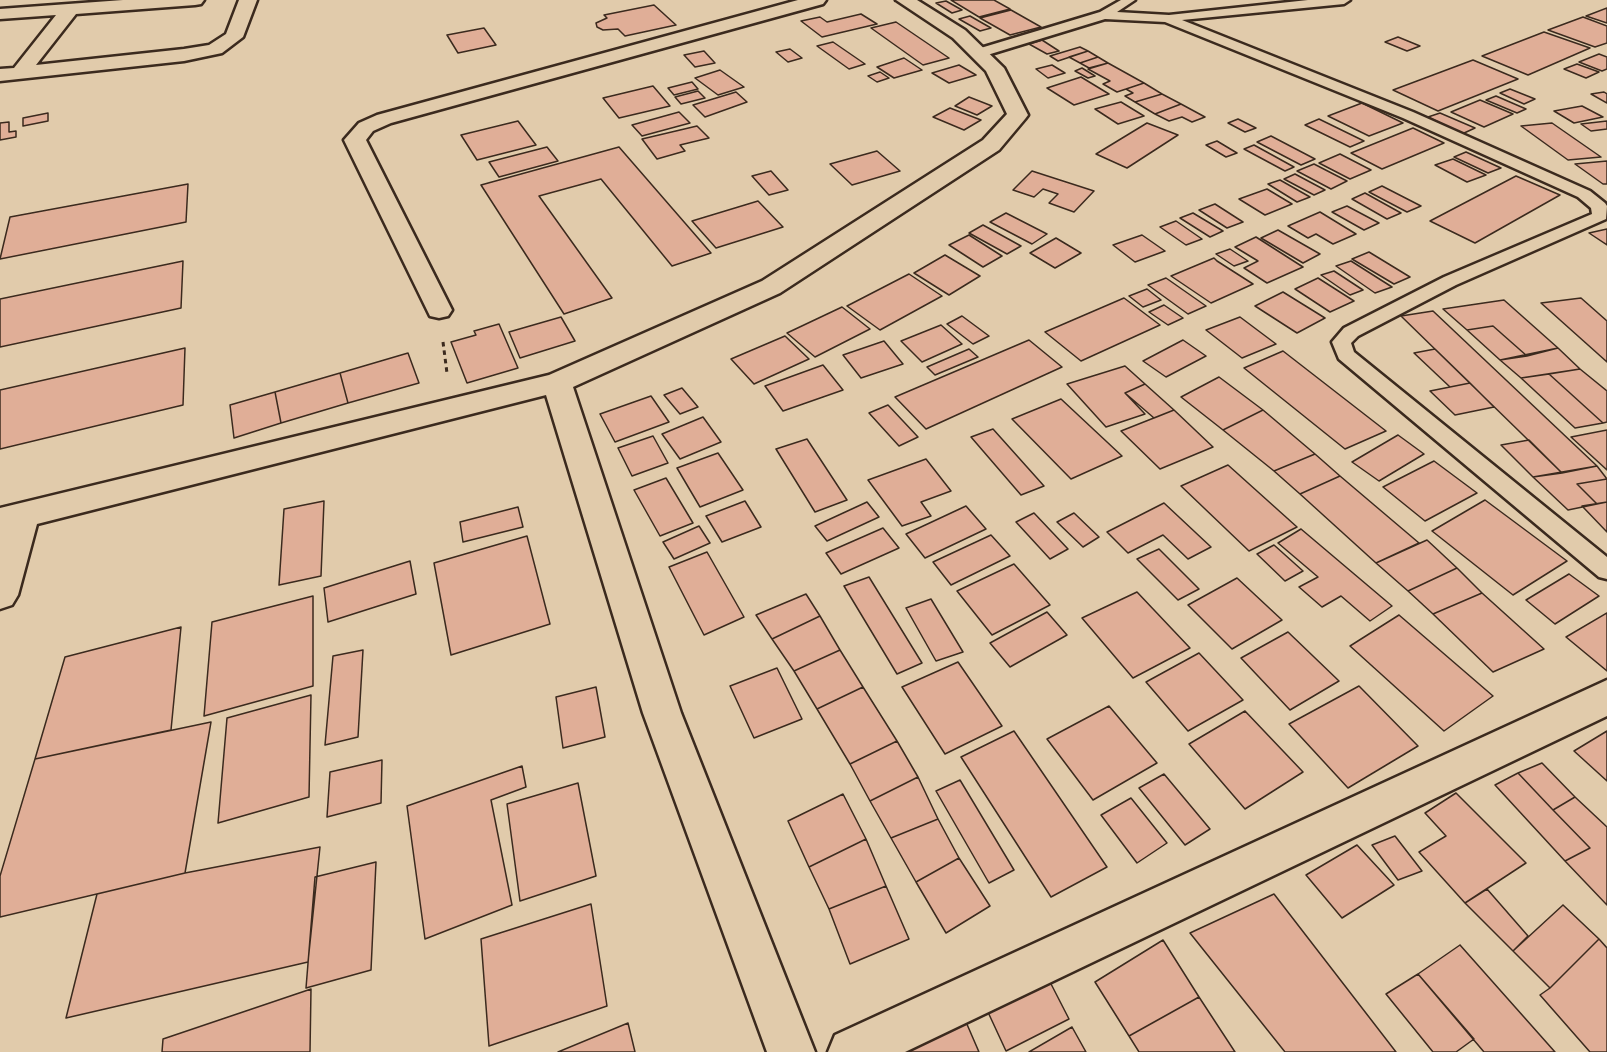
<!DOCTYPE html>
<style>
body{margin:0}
canvas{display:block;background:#e1cbab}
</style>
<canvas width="1607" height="1052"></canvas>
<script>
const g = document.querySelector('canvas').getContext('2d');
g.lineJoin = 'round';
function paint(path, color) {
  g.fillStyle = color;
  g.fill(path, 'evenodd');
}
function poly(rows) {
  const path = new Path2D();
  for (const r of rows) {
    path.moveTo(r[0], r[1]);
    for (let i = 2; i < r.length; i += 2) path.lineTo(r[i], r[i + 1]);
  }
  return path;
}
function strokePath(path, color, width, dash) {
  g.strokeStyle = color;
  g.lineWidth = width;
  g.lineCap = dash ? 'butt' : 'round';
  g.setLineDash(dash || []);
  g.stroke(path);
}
const building = poly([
 [951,0,994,0,1010,9,979,17,951,0],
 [946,1,962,10,952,13,936,3,946,1],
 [654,5,676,25,625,36,618,29,603,30,597,27,596,23,607,18,604,15,654,5],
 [1607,8,1607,23,1586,16,1607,8],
 [1011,10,1041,27,1010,35,980,18,1011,10],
 [861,14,877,24,822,37,801,21,820,17,827,22,861,14],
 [970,16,991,28,980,31,959,19,970,16],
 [1583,17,1607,26,1607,43,1595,47,1548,30,1583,17],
 [896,22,949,58,923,65,871,28,896,22],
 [484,28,496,45,458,53,447,35,484,28],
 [1544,32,1590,48,1528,75,1482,56,1544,32],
 [1398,37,1420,46,1407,51,1385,42,1398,37],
 [1042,40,1059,51,1047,54,1029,44,1042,40],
 [833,42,865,64,849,69,817,46,833,42],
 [1080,47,1088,51,1058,61,1050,56,1080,47],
 [790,49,802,58,788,62,776,52,790,49],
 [704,51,715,63,695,67,684,55,704,51],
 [1088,51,1098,57,1080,63,1069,57,1088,51],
 [1599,54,1607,57,1607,69,1602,71,1579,62,1599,54],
 [1098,57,1108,63,1089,68,1080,63,1098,57],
 [904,58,922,70,894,78,877,67,904,58],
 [1473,60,1518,79,1438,111,1393,90,1473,60],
 [1108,63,1144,83,1117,92,1103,84,1110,81,1088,69,1108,63],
 [1577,64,1599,72,1586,78,1564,69,1577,64],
 [959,65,976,75,949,83,932,73,959,65],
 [1052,65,1065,73,1048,78,1036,69,1052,65],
 [1082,68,1095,76,1088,78,1075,71,1082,68],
 [720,70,744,87,718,95,695,78,720,70],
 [880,72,889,78,877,82,868,76,880,72],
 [1081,77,1109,94,1074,105,1047,88,1081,77],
 [692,82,698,89,674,95,668,88,692,82],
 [1144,83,1162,94,1135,102,1125,96,1133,93,1126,89,1144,83],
 [653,86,670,106,619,118,603,98,653,86],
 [1510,89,1535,99,1524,104,1500,93,1510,89],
 [698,91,705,98,681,104,675,97,698,91],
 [736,92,747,102,705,117,693,105,736,92],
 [1604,92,1607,94,1607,103,1591,94,1604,92],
 [1162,94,1181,104,1155,114,1135,102,1162,94],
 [1496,96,1526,109,1517,113,1486,100,1496,96],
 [969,97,992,106,977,115,955,106,969,97],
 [1480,100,1513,114,1484,127,1451,112,1480,100],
 [1121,102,1144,116,1118,124,1095,109,1121,102],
 [1362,103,1403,123,1369,136,1328,116,1362,103],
 [1181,104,1205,117,1192,122,1182,117,1169,121,1155,114,1181,104],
 [1582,106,1603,117,1574,123,1554,111,1582,106],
 [950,108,981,120,964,130,933,117,950,108],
 [679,112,690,123,642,136,632,125,679,112],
 [48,113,48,121,23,126,23,118,48,113],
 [1440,113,1475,128,1462,134,1428,117,1440,113],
 [1238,119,1256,128,1245,132,1228,123,1238,119],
 [1319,119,1364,141,1350,147,1305,125,1319,119],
 [518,121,536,145,477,160,461,135,518,121],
 [1607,121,1607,129,1591,131,1581,124,1607,121],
 [9,122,9,132,16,131,16,137,0,140,0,123,9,122],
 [1147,123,1178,135,1127,168,1096,154,1147,123],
 [1552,123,1601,157,1568,160,1521,126,1552,123],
 [697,126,709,138,680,145,685,151,657,159,642,139,697,126],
 [1413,128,1444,143,1382,169,1351,153,1413,128],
 [1271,136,1315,159,1301,165,1257,142,1271,136],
 [1217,141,1237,153,1226,157,1206,145,1217,141],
 [1254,145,1294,167,1285,171,1244,149,1254,145],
 [547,147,558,161,499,177,489,162,547,147],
 [619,147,711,253,672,266,601,179,539,196,612,298,564,314,481,185,619,147],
 [877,151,900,171,852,185,830,164,877,151],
 [1466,152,1501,168,1488,173,1454,157,1466,152],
 [1340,154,1371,170,1350,179,1319,163,1340,154],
 [1453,159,1486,175,1467,182,1435,165,1453,159],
 [1607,161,1607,184,1603,184,1575,164,1607,161],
 [1314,164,1347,181,1331,189,1297,171,1314,164],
 [771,171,788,190,769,195,752,176,771,171],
 [1032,171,1094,191,1074,212,1049,203,1058,194,1043,189,1034,197,1013,190,1032,171],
 [1295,174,1325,190,1314,195,1284,179,1295,174],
 [1516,176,1560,195,1475,243,1430,221,1516,176],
 [1280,180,1310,197,1297,202,1268,184,1280,180],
 [188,184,186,222,0,259,10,217,188,184],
 [1382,186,1421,206,1407,212,1369,192,1382,186],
 [1267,189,1292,204,1265,215,1239,199,1267,189],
 [1365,193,1401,213,1387,219,1352,199,1365,193],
 [758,201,783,227,716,248,692,221,758,201],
 [1215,204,1243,222,1227,228,1199,210,1215,204],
 [1347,206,1379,223,1364,230,1332,212,1347,206],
 [1320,212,1356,234,1333,244,1316,234,1308,238,1288,226,1320,212],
 [1006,213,1047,234,1032,244,990,222,1006,213],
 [1193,213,1223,231,1210,237,1180,218,1193,213],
 [1176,221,1202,239,1186,245,1160,227,1176,221],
 [983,225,1021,246,1007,254,969,233,983,225],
 [1607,229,1607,245,1589,233,1607,229],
 [1278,230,1320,254,1303,263,1261,238,1278,230],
 [969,235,1002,256,983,267,949,245,969,235],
 [1142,235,1165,251,1135,262,1113,245,1142,235],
 [1256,237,1303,267,1267,283,1244,268,1258,261,1235,247,1256,237],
 [1056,238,1081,253,1055,268,1030,253,1056,238],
 [1230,249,1248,261,1234,266,1216,254,1230,249],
 [1369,252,1410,277,1394,284,1352,259,1369,252],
 [945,255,980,276,949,295,914,273,945,255],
 [1214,258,1217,261,1253,284,1211,303,1171,276,1214,258],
 [183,261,181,308,0,347,0,299,183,261],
 [1351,261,1392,287,1375,293,1336,266,1351,261],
 [1334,271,1363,290,1350,295,1321,275,1334,271],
 [909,274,942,296,880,330,847,306,909,274],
 [1166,278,1206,306,1188,314,1148,285,1166,278],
 [1318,278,1354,301,1330,312,1295,289,1318,278],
 [1147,289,1161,300,1143,307,1129,296,1147,289],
 [1283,292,1325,318,1297,333,1255,306,1283,292],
 [1124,298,1160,325,1081,361,1045,332,1124,298],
 [1581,298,1607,321,1607,362,1541,303,1581,298],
 [1504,300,1558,348,1527,356,1493,326,1467,330,1443,309,1504,300],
 [1164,305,1183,318,1168,325,1149,312,1164,305],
 [842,307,870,329,815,357,787,333,842,307],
 [1433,311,1597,466,1562,473,1401,316,1433,311],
 [962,316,989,336,973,344,947,324,962,316],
 [561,317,575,341,520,358,509,332,561,317],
 [1240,317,1276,344,1242,358,1206,330,1240,317],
 [499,324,518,368,467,383,451,342,476,335,474,331,499,324],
 [941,325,962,344,922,362,901,341,941,325],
 [1493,326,1527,356,1500,360,1467,330,1493,326],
 [785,336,809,359,754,384,731,359,785,336],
 [1029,340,1062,367,926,429,895,397,1029,340],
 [1183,340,1206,356,1166,377,1143,361,1183,340],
 [884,341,903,364,861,378,843,355,884,341],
 [185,348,183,405,0,449,0,390,185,348],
 [1558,348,1580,369,1521,378,1500,360,1558,348],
 [969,349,978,357,935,375,927,367,969,349],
 [1435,349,1470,383,1450,387,1414,353,1435,349],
 [1283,351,1386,431,1345,449,1244,368,1283,351],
 [408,353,419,383,348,403,340,373,408,353],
 [823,365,843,390,783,411,765,386,823,365],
 [1125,366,1145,384,1125,393,1145,414,1106,427,1067,384,1125,366],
 [1580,369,1607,391,1607,422,1603,423,1549,374,1580,369],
 [340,373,348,403,281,423,275,392,340,373],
 [1549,374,1603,423,1575,428,1521,378,1549,374],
 [1219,377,1263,410,1223,430,1181,397,1219,377],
 [1470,383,1494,407,1455,415,1430,391,1470,383],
 [1145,384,1174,410,1154,418,1125,393,1145,384],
 [682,388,698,407,680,414,664,395,682,388],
 [275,392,281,423,234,438,230,405,275,392],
 [651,396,669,422,615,442,600,414,651,396],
 [1061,399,1122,456,1071,479,1012,419,1061,399],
 [888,405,918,437,899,446,869,413,888,405],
 [1174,410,1213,447,1160,469,1121,431,1174,410],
 [1263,410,1315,454,1274,471,1223,430,1263,410],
 [703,417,721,442,680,459,662,434,703,417],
 [993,429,1044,486,1021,495,971,437,993,429],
 [1607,430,1607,470,1571,437,1607,430],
 [1398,435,1424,454,1379,481,1352,462,1398,435],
 [653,436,668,463,632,476,618,448,653,436],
 [807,439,847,500,815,512,776,449,807,439],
 [1529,440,1562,473,1533,477,1501,445,1529,440],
 [718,453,743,490,700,507,677,468,718,453],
 [1315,454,1340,476,1300,494,1274,471,1315,454],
 [926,459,951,491,921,502,931,516,902,526,868,480,926,459],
 [1434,461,1477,493,1425,521,1383,487,1434,461],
 [1228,465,1297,527,1249,551,1181,486,1228,465],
 [1597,466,1607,479,1577,484,1597,504,1568,510,1533,477,1597,466],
 [1340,476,1419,543,1376,563,1300,494,1340,476],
 [666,478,693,523,660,536,634,490,666,478],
 [1607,479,1607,502,1597,504,1577,484,1607,479],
 [1485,500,1567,561,1513,595,1432,531,1485,500],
 [324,501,321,576,279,585,284,509,324,501],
 [745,501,761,527,722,542,706,516,745,501],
 [867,502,879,517,827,541,815,526,867,502],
 [1607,502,1607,532,1582,506,1607,502],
 [1164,503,1211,547,1188,559,1163,535,1128,553,1107,532,1164,503],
 [966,506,986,529,925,558,906,534,966,506],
 [518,507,523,527,463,542,460,522,518,507],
 [1034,513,1068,549,1050,559,1016,522,1034,513],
 [1074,513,1099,537,1083,547,1057,522,1074,513],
 [699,526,710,543,674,559,663,542,699,526],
 [883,528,899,548,841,574,826,553,883,528],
 [1301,529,1392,606,1370,621,1341,596,1322,607,1299,587,1318,577,1278,543,1301,529],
 [991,535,1010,556,951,585,933,562,991,535],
 [527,536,550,624,451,655,434,563,527,536],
 [1427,540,1457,568,1408,591,1376,563,1427,540],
 [1274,545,1303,571,1285,581,1257,554,1274,545],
 [1159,549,1199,589,1178,600,1137,559,1159,549],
 [707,552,744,617,704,635,669,567,707,552],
 [410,561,416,594,328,622,324,588,410,561],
 [1014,564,1050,605,992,635,957,591,1014,564],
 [1457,568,1482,593,1433,614,1408,591,1457,568],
 [1569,574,1599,596,1555,624,1526,600,1569,574],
 [869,577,922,663,897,674,844,586,869,577],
 [1237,578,1282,620,1232,649,1188,605,1237,578],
 [1137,592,1190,648,1133,678,1082,618,1137,592],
 [1482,593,1544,649,1493,672,1433,614,1482,593],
 [806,594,820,616,772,639,756,615,806,594],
 [313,596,313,686,204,716,212,622,313,596],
 [931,599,963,652,936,661,906,608,931,599],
 [1047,612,1067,635,1010,667,990,643,1047,612],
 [1607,613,1607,671,1566,637,1607,613],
 [1399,615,1493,696,1444,731,1350,646,1399,615],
 [820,616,840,650,794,671,772,639,820,616],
 [181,627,171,730,35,759,65,657,181,627],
 [1288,632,1339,681,1290,710,1241,658,1288,632],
 [363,650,358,737,325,745,333,656,363,650],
 [840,650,863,687,817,709,794,671,840,650],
 [1199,653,1243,700,1188,731,1146,682,1199,653],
 [958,662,1002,726,945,754,902,687,958,662],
 [777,668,802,719,754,738,730,686,777,668],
 [1359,686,1418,746,1348,788,1289,724,1359,686],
 [596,687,605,737,563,748,556,697,596,687],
 [863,687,897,741,850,764,817,709,863,687],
 [311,695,309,797,218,823,227,718,311,695],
 [1109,706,1157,763,1093,800,1047,739,1109,706],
 [1245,711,1303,772,1245,809,1189,744,1245,711],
 [211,722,185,873,0,917,0,876,35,759,211,722],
 [1014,731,1107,867,1051,897,961,757,1014,731],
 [1607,731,1607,781,1574,751,1607,731],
 [897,741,918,777,870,801,850,764,897,741],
 [382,760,381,803,327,817,330,772,382,760],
 [1542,763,1575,797,1553,810,1518,773,1542,763],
 [522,766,526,787,491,800,512,905,425,939,407,806,522,766],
 [1518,773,1553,810,1590,848,1565,861,1495,785,1518,773],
 [1164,774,1210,829,1185,845,1139,788,1164,774],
 [918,777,938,819,891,838,870,801,918,777],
 [960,780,1014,870,989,883,936,791,960,780],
 [578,783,596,876,520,901,507,804,578,783],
 [1456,793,1526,863,1465,903,1419,852,1446,836,1425,813,1456,793],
 [843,794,866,839,809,867,788,821,843,794],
 [1575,797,1607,827,1607,905,1565,861,1590,848,1553,810,1575,797],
 [1131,798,1167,843,1137,863,1101,815,1131,798],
 [938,819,959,858,916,882,891,838,938,819],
 [1395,836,1422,871,1398,880,1372,845,1395,836],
 [866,839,886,886,829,909,809,867,866,839],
 [1357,845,1394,885,1342,918,1306,875,1357,845],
 [320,847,308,962,66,1018,97,894,185,873,320,847],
 [959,858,990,906,946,933,916,882,959,858],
 [376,862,371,970,306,988,315,877,376,862],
 [886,886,909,939,850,964,829,909,886,886],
 [1487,889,1528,936,1513,951,1465,903,1487,889],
 [1274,894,1396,1052,1285,1052,1190,933,1274,894],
 [591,904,607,1006,489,1046,481,939,591,904],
 [1563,905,1599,939,1550,988,1513,951,1563,905],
 [1599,939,1607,948,1607,1052,1590,1052,1540,995,1550,988,1599,939],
 [1163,940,1199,997,1129,1036,1095,982,1163,940],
 [1460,945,1555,1052,1484,1052,1418,974,1460,945],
 [1418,974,1474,1039,1456,1052,1433,1052,1386,994,1418,974],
 [1049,980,1069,1019,1006,1051,987,1010,1049,980],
 [311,989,310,1052,162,1052,163,1039,311,989],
 [1199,997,1235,1052,1139,1052,1129,1036,1199,997],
 [966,1022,979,1052,908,1052,966,1022],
 [628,1023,635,1052,558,1052,628,1023],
 [1072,1027,1086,1052,1029,1052,1072,1027]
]);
const path = poly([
 [443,342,447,373]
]);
const service = poly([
 [1121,0,1135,0,1117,12,1169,15,1308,0,1350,0,1344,4,1182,20,1413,112,1590,191,1605,203,1607,206,1606,219,1456,285,1358,336,1351,343,1354,352,1607,557,1607,579,1599,577,1339,359,1332,342,1344,328,1444,277,1592,214,1591,208,1578,197,1403,118,1165,22,1105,19,984,56,974,56,973,53,974,50,1100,12,1121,0]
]);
const minor = poly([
 [123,0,204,0,201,4,195,5,76,14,36,65,184,49,209,45,226,34,239,0,257,0,243,37,222,53,184,61,0,81,0,69,14,68,56,15,0,19,0,9,123,0],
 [798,0,826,0,823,4,391,123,373,131,366,140,452,310,448,316,439,318,430,316,344,140,359,123,377,115,798,0],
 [896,0,917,0,965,30,1004,68,1028,115,1025,119,999,150,780,293,573,387,681,713,815,1052,767,1052,643,713,546,395,37,524,18,595,12,605,0,609,0,508,549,375,762,281,983,140,1007,114,986,71,953,38,896,0],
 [1607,680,1607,716,905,1052,828,1052,835,1035,1607,680]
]);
paint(building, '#e0ae97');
strokePath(building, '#3b2a1e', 1.5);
strokePath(service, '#3b2a1e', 5);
strokePath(minor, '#3b2a1e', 5);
strokePath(path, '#3b2a1e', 3, [4.5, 4]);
paint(service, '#e1cbab');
paint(minor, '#e1cbab');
</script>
